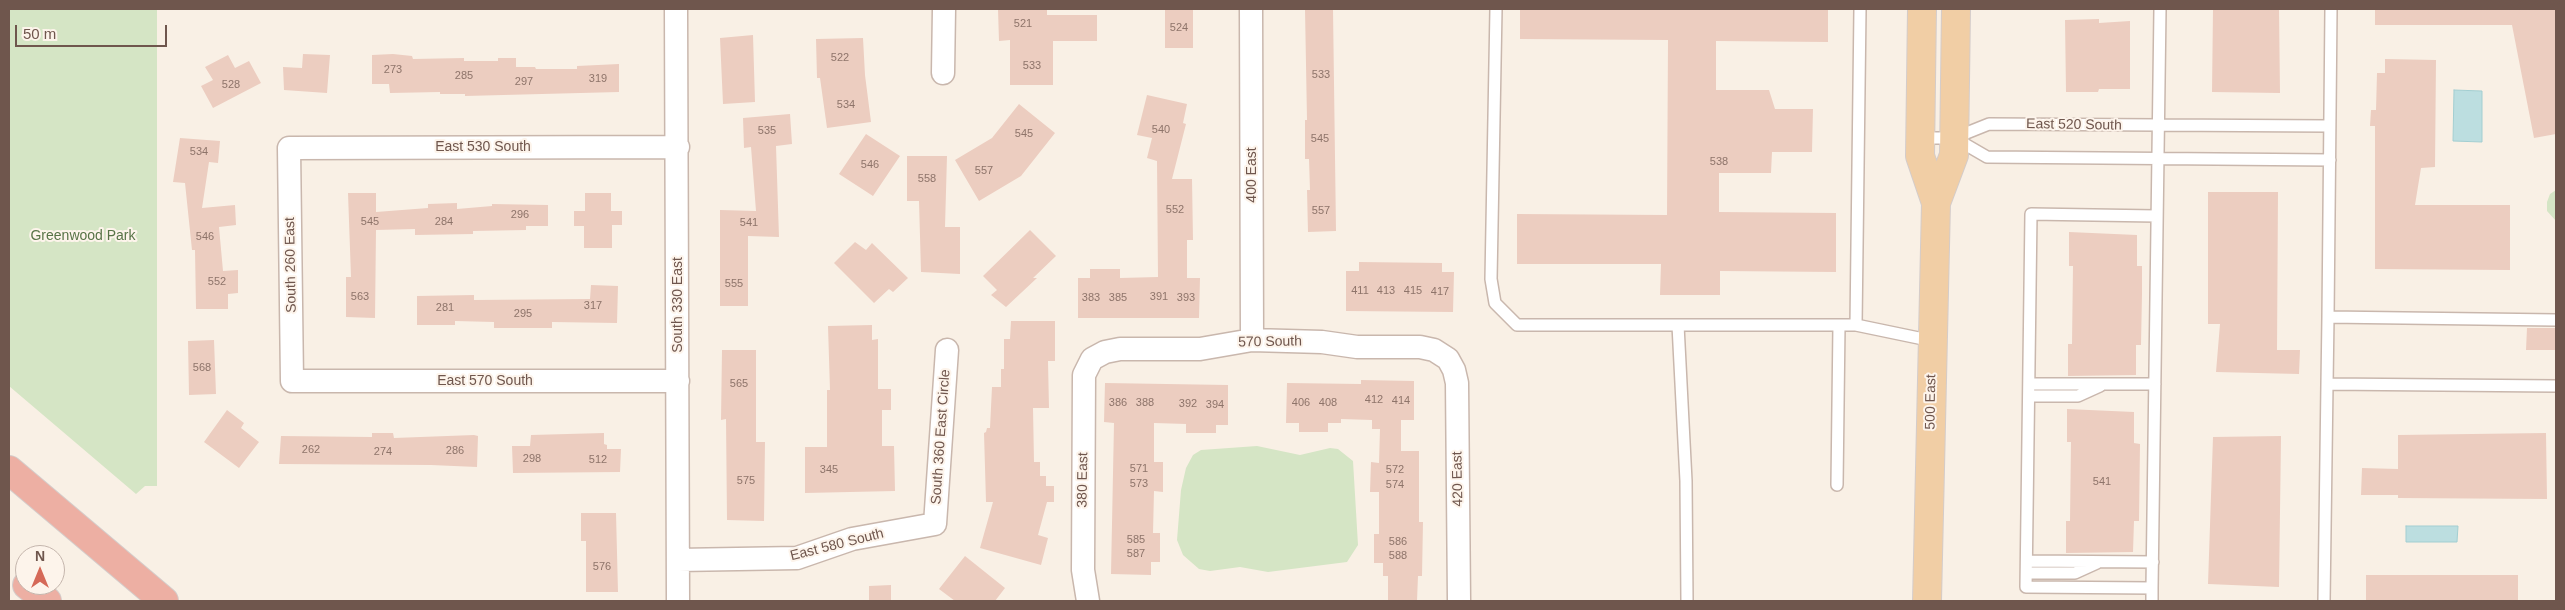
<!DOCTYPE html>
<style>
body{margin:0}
#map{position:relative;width:2565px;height:610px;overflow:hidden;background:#f9f0e5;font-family:Arial,sans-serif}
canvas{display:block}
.frame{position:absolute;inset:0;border:10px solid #6f564d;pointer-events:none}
.north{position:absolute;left:15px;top:545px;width:50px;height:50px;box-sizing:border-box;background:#fdf4eb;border:1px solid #c4b5ac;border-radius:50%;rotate:0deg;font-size:14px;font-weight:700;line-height:20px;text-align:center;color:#6f564d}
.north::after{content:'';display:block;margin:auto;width:18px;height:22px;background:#d56958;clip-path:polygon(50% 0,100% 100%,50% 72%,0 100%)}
.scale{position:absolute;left:15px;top:25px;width:152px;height:22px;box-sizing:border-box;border:2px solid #6f564d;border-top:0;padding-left:6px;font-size:15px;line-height:18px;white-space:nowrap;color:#6f564d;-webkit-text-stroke:4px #fdf4eb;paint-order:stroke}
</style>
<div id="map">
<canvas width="2565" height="610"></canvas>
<div class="frame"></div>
<div class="north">N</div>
<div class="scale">50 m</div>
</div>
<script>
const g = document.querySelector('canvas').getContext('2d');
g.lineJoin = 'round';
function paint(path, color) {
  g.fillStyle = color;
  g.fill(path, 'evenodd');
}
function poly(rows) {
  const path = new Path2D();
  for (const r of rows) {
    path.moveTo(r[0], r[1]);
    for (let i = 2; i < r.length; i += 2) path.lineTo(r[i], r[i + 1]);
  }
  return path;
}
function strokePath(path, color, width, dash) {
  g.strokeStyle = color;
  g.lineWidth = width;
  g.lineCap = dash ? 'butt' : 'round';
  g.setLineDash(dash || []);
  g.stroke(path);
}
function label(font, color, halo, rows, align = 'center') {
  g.font = font + ' Arial,sans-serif';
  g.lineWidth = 4;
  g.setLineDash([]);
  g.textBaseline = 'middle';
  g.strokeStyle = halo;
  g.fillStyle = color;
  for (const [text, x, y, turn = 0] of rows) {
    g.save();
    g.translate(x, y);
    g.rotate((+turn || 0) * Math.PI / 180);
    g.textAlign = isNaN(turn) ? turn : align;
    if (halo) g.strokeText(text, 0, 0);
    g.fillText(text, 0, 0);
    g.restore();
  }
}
const green = poly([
 [9,9,157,9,157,486,145,486,136,494,9,386],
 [2556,190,2556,221,2547,211,2547,202,2550,194],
 [1257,446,1300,455,1330,448,1338,449,1353,461,1358,545,1347,562,1268,572,1240,567,1210,571,1199,569,1183,555,1177,540,1181,490,1186,468,1193,455,1201,450]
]);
const water = poly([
 [2454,90,2482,91,2482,142,2453,141,2454,90],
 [2406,526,2458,526,2457,542,2406,542,2406,526]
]);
const building = poly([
 [998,9,1047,9,1047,15,1097,15,1097,41,1053,41,1053,85,1010,85,1010,40,999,41],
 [1165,9,1193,9,1193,48,1165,48],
 [1305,9,1333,9,1336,231,1308,232,1307,190,1310,190,1309,159,1305,159,1305,120,1307,120],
 [1520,9,1828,9,1828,42,1716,41,1716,90,1769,90,1775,109,1813,109,1812,152,1772,152,1771,173,1719,173,1719,212,1836,213,1836,272,1720,271,1720,295,1660,295,1661,264,1517,264,1517,214,1667,215,1668,40,1520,39],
 [2213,9,2279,9,2280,93,2212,92],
 [2375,9,2556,9,2556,134,2534,138,2512,25,2375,25],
 [2099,19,2099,23,2130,21,2130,89,2099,89,2098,92,2066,92,2065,20],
 [753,35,755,102,723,104,720,38],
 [863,38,865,75,871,122,827,128,820,78,817,78,816,39],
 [303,54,330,55,327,93,284,90,283,67,302,68],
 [393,54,412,56,413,59,464,58,464,61,498,61,498,58,516,58,516,67,535,67,536,69,577,69,577,66,619,64,619,92,465,96,465,94,440,94,440,92,390,93,389,84,372,84,372,55],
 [228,55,235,68,249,61,261,83,213,108,201,86,213,80,205,67],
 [2385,59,2436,60,2435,167,2421,168,2415,205,2510,205,2510,270,2375,269,2375,126,2370,126,2371,110,2376,110,2377,73,2385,73],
 [1147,95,1187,104,1183,123,1186,124,1172,179,1192,179,1193,240,1187,240,1187,278,1200,278,1199,318,1078,318,1078,278,1090,278,1090,269,1120,269,1120,278,1158,277,1157,161,1147,158,1152,138,1137,135],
 [1019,104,1055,133,1021,176,979,201,955,160,992,138],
 [790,114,792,144,776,146,779,237,748,236,748,306,720,306,720,210,756,211,751,147,744,148,743,118],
 [866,134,900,156,873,196,839,174],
 [180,138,220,141,218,163,209,162,202,208,235,205,236,225,219,227,223,271,238,270,238,293,228,294,228,309,196,309,195,250,192,250,185,183,173,182],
 [907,156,947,156,945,227,960,227,960,274,921,272,919,201,907,201],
 [2208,192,2278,192,2277,350,2300,350,2299,374,2216,372,2220,324,2208,324],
 [348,193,376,193,376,212,428,208,428,204,457,203,457,209,492,206,492,204,548,205,548,226,526,226,526,230,473,231,473,234,415,235,415,229,376,230,375,318,346,317,346,277,351,277],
 [585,193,611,193,611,211,622,211,622,225,612,225,612,248,584,248,584,226,574,226,574,211,585,211],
 [1030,230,1056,256,1033,278,1037,278,1006,307,991,295,997,290,983,276],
 [2069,232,2137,235,2137,266,2142,266,2142,294,2141,345,2136,345,2136,375,2068,376,2068,344,2072,344,2073,266,2069,266],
 [855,242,866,250,872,243,908,278,893,292,889,289,874,303,834,263],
 [1359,262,1442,263,1442,272,1454,272,1453,312,1346,311,1346,271,1359,271],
 [591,285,618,286,617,323,552,322,552,328,494,328,494,322,455,321,455,325,417,325,417,296,474,295,474,300,590,299],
 [1011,321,1055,321,1055,361,1048,361,1049,408,1033,408,1034,462,1040,462,1040,476,1046,476,1046,486,1054,486,1054,502,1047,502,1038,535,1048,538,1041,565,980,548,993,502,986,502,984,433,986,432,987,428,990,428,992,387,1001,387,1001,369,1004,369,1004,339,1010,339],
 [872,325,872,340,878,339,878,389,891,389,891,410,882,410,882,446,894,446,895,491,805,493,805,447,827,447,827,390,830,390,828,326],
 [2527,328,2556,328,2556,350,2526,350],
 [214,340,216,394,189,395,188,341],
 [722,350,756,350,756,442,765,442,764,521,727,520,726,419,721,420],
 [1361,380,1414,381,1414,420,1401,420,1401,451,1419,451,1419,522,1423,522,1422,576,1418,576,1417,601,1388,601,1388,576,1383,576,1383,563,1374,563,1374,534,1379,534,1379,492,1370,492,1371,462,1379,463,1380,429,1372,429,1372,420,1341,419,1341,423,1328,423,1328,432,1299,432,1299,423,1286,423,1287,383,1361,384],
 [1105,383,1228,385,1228,425,1216,425,1216,433,1186,433,1186,424,1154,423,1154,462,1163,462,1163,492,1154,491,1153,533,1160,533,1160,562,1151,562,1151,575,1111,574,1114,423,1104,422],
 [2067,409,2134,412,2134,443,2140,444,2139,521,2134,521,2133,552,2066,553,2066,521,2070,521,2071,442,2067,442],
 [227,410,244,423,241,428,259,442,239,468,204,442],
 [372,433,393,433,394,438,474,435,478,436,477,467,431,465,279,464,281,436,372,437],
 [604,433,604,444,607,445,607,449,621,449,620,472,513,473,512,446,530,446,531,435],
 [2546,433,2547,499,2398,498,2398,495,2361,495,2362,468,2398,469,2398,435],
 [2281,436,2279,587,2208,584,2213,437],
 [581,513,616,513,618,592,586,592,586,541,581,541],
 [965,556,1005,588,995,601,955,601,939,589],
 [2366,575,2518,575,2518,601,2366,601],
 [891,585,891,601,869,601,869,586]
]);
const lane = poly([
 [1496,9,1491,279,1495,303,1517,325,1856,325,1933,341],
 [2331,9,2328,317,2556,320],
 [1920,138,1954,138,1989,124,2329,126],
 [1956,139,1987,157,2330,160],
 [2156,216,2031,214,2026,587,2152,588,2160,9],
 [1678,325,1686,481,1687,601],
 [1856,325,1860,9],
 [2029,384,2155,384],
 [2327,384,2328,317],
 [2029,396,2078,396,2100,386],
 [1837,485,1839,325],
 [2027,561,2153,562],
 [2027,573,2075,573,2097,563],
 [2152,601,2152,588],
 [2324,601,2327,384,2556,386]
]);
const street = poly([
 [676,9,678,601],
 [1251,9,1252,340],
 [943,73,944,9],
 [678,147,289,148,292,381,678,381],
 [678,560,797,558,852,539,935,524,947,350],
 [1088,601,1083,570,1084,375,1092,359,1105,352,1120,349,1200,349,1252,340,1322,342,1357,347,1420,347,1434,350,1448,359,1454,370,1457,383,1459,601]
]);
const primary = poly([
 [1922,9,1920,156,1936,203],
 [1927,601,1936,203,1954,155,1956,9]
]);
const highway = poly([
 [9,470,164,601],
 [27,585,47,601]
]);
const numberNames = [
 ["521",1023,24],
 ["524",1179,28],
 ["522",840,58],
 ["533",1032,66],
 ["273",393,70],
 ["533",1321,75],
 ["285",464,76],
 ["319",598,79],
 ["297",524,82],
 ["528",231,85],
 ["534",846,105],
 ["540",1161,130],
 ["535",767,131],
 ["545",1024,134],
 ["545",1320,139],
 ["534",199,152],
 ["538",1719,162],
 ["546",870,165],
 ["557",984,171],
 ["558",927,179],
 ["552",1175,210],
 ["557",1321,211],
 ["296",520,215],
 ["545",370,222],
 ["284",444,222],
 ["541",749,223],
 ["546",205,237],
 ["552",217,282],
 ["555",734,284],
 ["411",1360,291],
 ["413",1386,291],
 ["415",1413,291],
 ["417",1440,292],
 ["563",360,297],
 ["391",1159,297],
 ["383",1091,298],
 ["385",1118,298],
 ["393",1186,298],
 ["317",593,306],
 ["281",445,308],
 ["295",523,314],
 ["568",202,368],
 ["565",739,384],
 ["412",1374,400],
 ["414",1401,401],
 ["386",1118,403],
 ["388",1145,403],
 ["406",1301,403],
 ["408",1328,403],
 ["392",1188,404],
 ["394",1215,405],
 ["262",311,450],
 ["286",455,451],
 ["274",383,452],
 ["298",532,459],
 ["512",598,460],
 ["571",1139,469],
 ["345",829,470],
 ["572",1395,470],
 ["575",746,481],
 ["541",2102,482],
 ["573",1139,484],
 ["574",1395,485],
 ["585",1136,540],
 ["586",1398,542],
 ["587",1136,554],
 ["588",1398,556],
 ["576",602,567]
];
const streetNames = [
 ["East 520 South",2074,125,1],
 ["East 530 South",483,147],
 ["400 East",1252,175,-90],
 ["South 260 East",291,265,-91],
 ["South 330 East",678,305,-90],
 ["570 South",1270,342,-1],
 ["East 570 South",485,381],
 ["500 East",1931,402,-89],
 ["South 360 East Circle",941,437,-86],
 ["420 East",1458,479,-91],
 ["380 East",1083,480,-89],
 ["East 580 South",837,545,-14]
];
const parkNames = [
 ["Greenwood Park",83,236]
];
paint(green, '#d5e5c5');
paint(water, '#bcdee0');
strokePath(water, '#a3ced1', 1);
paint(building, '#eccdc0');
strokePath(lane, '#c9b7ad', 14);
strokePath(street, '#c9b7ad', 25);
strokePath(primary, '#d4ccca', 30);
strokePath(highway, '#d4ccca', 30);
strokePath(lane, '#fff', 11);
strokePath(street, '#fff', 22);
strokePath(primary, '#f1cea5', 28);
strokePath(highway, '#edafa3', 28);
label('11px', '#8e746a', null, numberNames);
label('14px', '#6f564d', '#fdf4eb', streetNames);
label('14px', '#587447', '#fdf4eb', parkNames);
</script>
